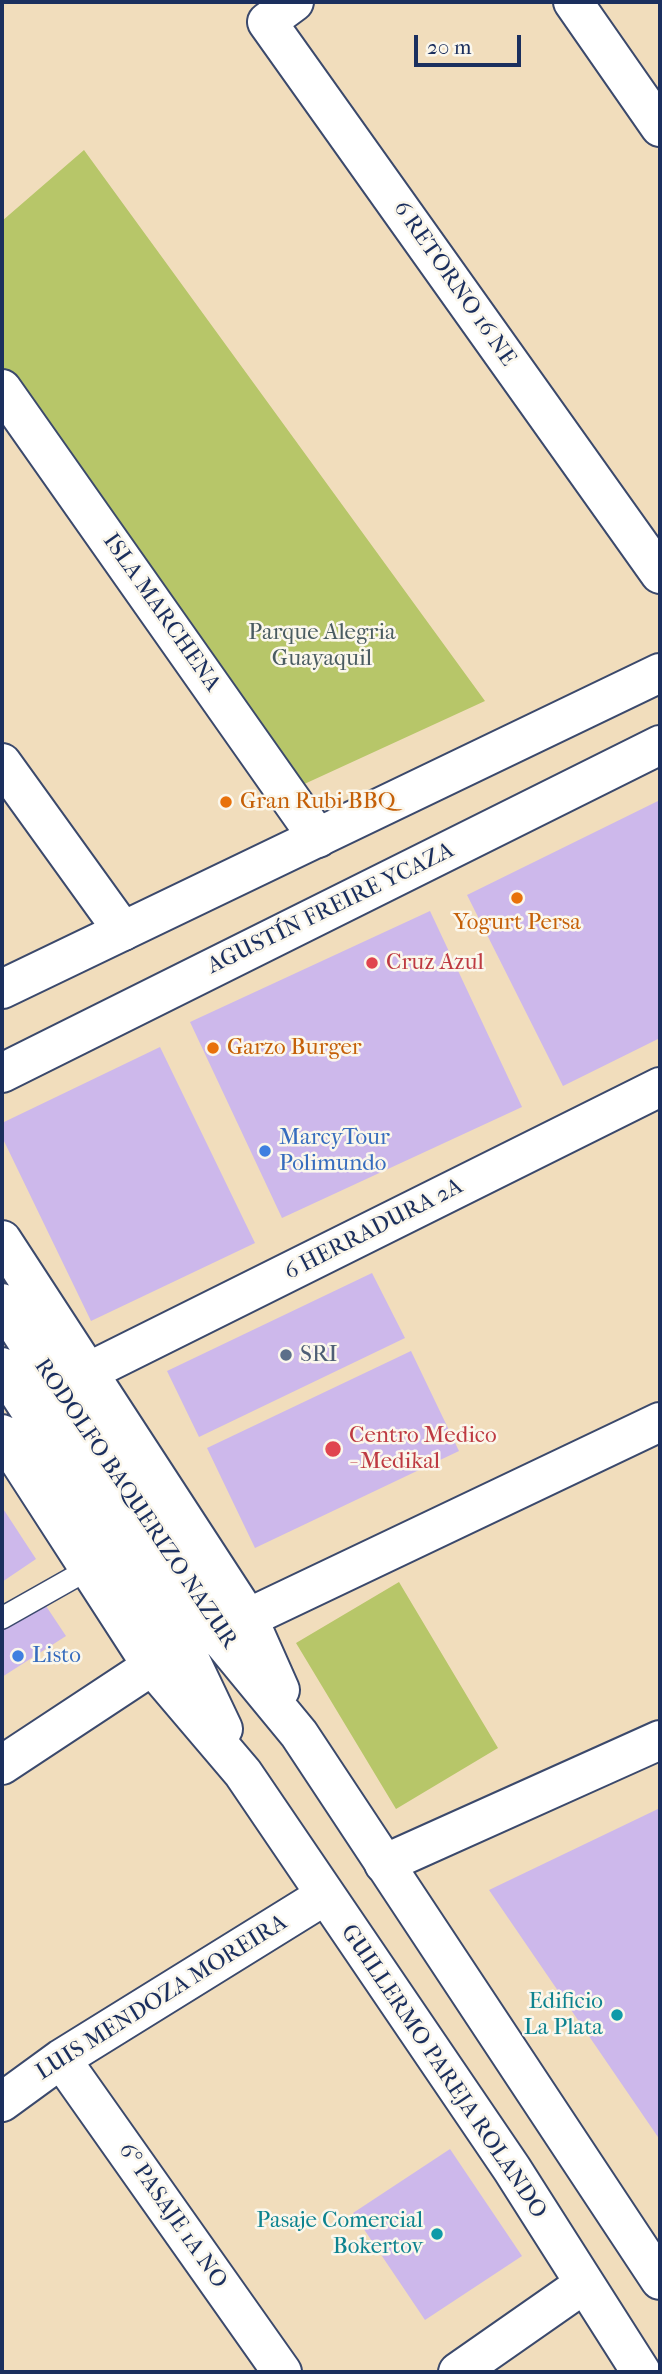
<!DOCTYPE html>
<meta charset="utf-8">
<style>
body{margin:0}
#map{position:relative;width:662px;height:2374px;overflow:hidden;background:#f1ddbc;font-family:"IM FELL French Canon",serif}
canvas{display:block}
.frame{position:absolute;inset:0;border:4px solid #1b2f5e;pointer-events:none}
.scale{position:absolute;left:414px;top:35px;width:107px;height:32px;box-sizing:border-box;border:4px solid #1b2f5e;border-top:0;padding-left:9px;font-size:21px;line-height:24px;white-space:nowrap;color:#1b2f5e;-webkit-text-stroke:5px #fbf7ec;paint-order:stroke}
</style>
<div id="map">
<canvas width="662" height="2374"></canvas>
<div class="frame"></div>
<div class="scale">20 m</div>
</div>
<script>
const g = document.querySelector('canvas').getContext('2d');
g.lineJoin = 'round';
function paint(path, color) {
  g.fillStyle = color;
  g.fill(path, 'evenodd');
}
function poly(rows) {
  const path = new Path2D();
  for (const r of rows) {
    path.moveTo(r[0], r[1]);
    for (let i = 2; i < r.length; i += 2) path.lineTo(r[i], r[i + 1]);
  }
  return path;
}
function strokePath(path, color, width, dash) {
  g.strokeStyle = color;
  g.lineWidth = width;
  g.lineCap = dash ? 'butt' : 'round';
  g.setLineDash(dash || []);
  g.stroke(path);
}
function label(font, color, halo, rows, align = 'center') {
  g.font = font + ' "IM FELL French Canon",serif';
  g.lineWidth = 5;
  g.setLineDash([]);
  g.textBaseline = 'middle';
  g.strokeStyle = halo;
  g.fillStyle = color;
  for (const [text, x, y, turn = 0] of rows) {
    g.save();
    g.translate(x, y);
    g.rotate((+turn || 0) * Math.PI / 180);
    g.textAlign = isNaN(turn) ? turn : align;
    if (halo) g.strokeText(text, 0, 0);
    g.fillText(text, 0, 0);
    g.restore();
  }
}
const green = poly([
 [84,150,485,701,300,786,2,369,2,221],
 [399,1582,498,1748,396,1809,296,1643]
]);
const building = poly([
 [660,800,660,1038,563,1086,467,895],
 [430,911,522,1107,282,1218,190,1022],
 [160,1047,255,1243,91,1321,2,1137,2,1123],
 [372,1273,405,1338,199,1437,167,1371],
 [411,1351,459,1451,255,1548,207,1448],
 [2,1507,36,1559,2,1582],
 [44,1603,66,1636,2,1677,2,1630],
 [660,1808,660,2140,489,1890],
 [450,2149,522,2256,425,2320,353,2213]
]);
const lane = poly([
 [2,1618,87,1570]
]);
const street = poly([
 [294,2,267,22,660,574],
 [573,2,660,127],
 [2,389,318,838],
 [2,763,123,931],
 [88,1372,660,1087],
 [248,1618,660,1422],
 [2,1765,152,1666],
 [384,1864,660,1740],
 [61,2059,282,2372],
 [2,2102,61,2059,324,1896],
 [458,2372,584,2284]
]);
const secondary = poly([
 [2,989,660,673],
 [2,1073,660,745]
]);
const primary = poly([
 [2,1240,248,1618,280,1690],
 [2,1303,215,1632,299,1734,660,2280],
 [2,1367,185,1649,223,1729],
 [2,1434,152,1666,243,1773,512,2169,641,2372]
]);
const markers = [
 [226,802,7,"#e8710a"],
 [517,898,7,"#e8710a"],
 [372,963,7,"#e0444e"],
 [213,1048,7,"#e8710a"],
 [265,1151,7,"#3f7fe0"],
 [286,1355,7,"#5c6f8a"],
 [333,1449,9,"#e0444e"],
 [18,1656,7,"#3f7fe0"],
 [617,2015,7,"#0f9aa8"],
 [437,2234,7,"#0f9aa8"]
];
const streetNames = [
 ["6 RETORNO 16 NE",454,284,55],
 ["ISLA MARCHENA",161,613,55],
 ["AGUSTÍN FREIRE YCAZA",331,909,-26],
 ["6 HERRADURA 2A",374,1230,-27],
 ["RODOLFO BAQUERIZO NAZUR",135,1504,56],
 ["LUIS MENDOZA MOREIRA",162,1998,-32],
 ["GUILLERMO PAREJA ROLANDO",443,2072,56],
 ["6° PASAJE 1A NO",172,2216,55]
];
const parkNames = [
 ["Parque Alegria",322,633],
 ["Guayaquil",322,659]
];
const foodNames = [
 ["Gran Rubi BBQ",240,802],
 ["Yogurt Persa",517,923,"center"],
 ["Garzo Burger",227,1048]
];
const healthNames = [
 ["Cruz Azul",386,963],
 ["Centro Medico",349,1436],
 ["- Medikal",349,1462]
];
const shopNames = [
 ["MarcyTour",279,1138],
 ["Polimundo",279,1164],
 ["Listo",32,1656]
];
const serviceNames = [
 ["SRI",300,1355]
];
const cultureNames = [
 ["Edificio",603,2002],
 ["La Plata",603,2028],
 ["Pasaje Comercial",423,2221],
 ["Bokertov",423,2247]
];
paint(green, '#b7c669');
paint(building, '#cdb8eb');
strokePath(lane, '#3b496c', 24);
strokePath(street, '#3b496c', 42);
strokePath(secondary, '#3b496c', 42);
strokePath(primary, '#3b496c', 42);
strokePath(lane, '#fff', 21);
strokePath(street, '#fff', 38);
strokePath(secondary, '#fff', 38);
strokePath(primary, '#fff', 38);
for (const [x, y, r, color] of markers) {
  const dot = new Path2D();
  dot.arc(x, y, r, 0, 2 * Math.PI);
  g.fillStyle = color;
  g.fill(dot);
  strokePath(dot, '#fbf7ec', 2.5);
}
label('23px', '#1b2f5e', '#fbf7ec', streetNames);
label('23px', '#4a5c61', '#fbf7ec', parkNames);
label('23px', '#c56008', '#fbf7ec', foodNames, 'left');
label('23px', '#be3a42', '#fbf7ec', healthNames, 'left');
label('23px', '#366cbe', '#fbf7ec', shopNames, 'left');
label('23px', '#4e5e75', '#fbf7ec', serviceNames, 'left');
label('23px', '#0d838f', '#fbf7ec', cultureNames, 'right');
</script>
